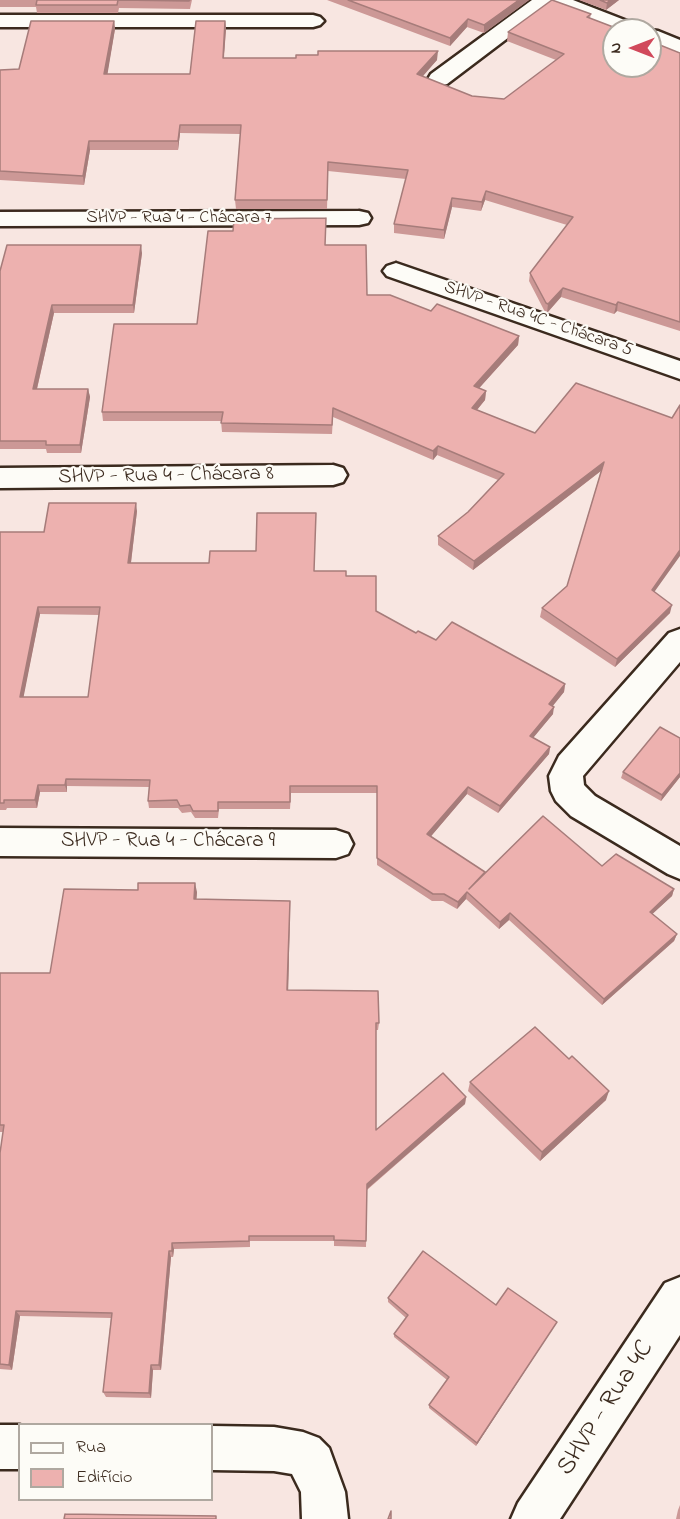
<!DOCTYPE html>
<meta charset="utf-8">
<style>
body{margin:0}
#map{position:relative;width:680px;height:1519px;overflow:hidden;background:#f8e6e1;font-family:"Indie Flower",sans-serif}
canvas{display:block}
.legend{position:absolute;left:18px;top:1423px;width:195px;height:78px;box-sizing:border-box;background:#fdfcf7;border:2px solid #afa8a0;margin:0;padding:8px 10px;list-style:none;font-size:18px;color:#3b2a1e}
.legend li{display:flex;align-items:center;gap:12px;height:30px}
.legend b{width:30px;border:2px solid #afa8a0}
.north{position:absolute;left:602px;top:18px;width:60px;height:60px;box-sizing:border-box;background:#fdfcf7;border:2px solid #afa8a0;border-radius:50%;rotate:270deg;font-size:16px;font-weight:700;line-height:24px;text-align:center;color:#3b2a1e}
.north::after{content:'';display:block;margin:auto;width:21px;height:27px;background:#d1495b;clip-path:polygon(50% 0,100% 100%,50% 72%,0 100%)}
</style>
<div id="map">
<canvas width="680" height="1519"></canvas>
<ul class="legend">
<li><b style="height:8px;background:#fdfcf7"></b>Rua</li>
<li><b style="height:16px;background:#edb1af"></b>Edifício</li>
</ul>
<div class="north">N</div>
</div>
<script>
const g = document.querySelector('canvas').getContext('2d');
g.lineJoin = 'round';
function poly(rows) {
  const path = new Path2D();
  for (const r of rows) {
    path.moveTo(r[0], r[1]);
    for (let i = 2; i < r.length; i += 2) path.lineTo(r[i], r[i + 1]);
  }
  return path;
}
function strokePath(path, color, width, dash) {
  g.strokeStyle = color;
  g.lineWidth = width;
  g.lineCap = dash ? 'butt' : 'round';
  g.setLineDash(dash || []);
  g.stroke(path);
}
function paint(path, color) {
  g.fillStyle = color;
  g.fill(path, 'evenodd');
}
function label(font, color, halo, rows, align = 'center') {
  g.font = font + ' "Indie Flower",sans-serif';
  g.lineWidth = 4.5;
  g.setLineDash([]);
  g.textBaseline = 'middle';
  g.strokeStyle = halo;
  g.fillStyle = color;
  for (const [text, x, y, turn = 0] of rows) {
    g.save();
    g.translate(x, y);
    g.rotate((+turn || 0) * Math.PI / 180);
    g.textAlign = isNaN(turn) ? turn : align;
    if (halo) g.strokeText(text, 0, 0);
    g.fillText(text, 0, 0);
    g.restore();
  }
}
const street = poly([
 [532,0,573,0,640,26,644,30,614,30,550,6,447,84,439,86,431,84,428,79,431,74,532,0],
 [0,15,313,15,320,17,324,21,320,25,313,27,0,27,0,15],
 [648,30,650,30,658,31,680,40,680,54,650,44,648,30],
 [359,211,368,213,371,218,368,223,359,225,0,226,0,212,359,211],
 [396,263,680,361,680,379,387,276,383,271,387,266,396,263],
 [333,465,343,468,347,475,343,482,333,485,0,488,0,468,333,465],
 [680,629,680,662,583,776,584,785,595,796,680,846,680,879,668,874,571,816,556,801,551,791,549,776,559,756,669,633,680,629],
 [0,828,336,830,348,834,353,844,348,854,336,858,0,856,0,828],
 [0,1425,20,1425,20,1469,0,1469,0,1425],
 [212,1426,274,1427,303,1432,319,1438,329,1448,345,1492,348,1519,302,1519,301,1492,292,1474,274,1471,212,1470,212,1426]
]);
const secondary = poly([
 [680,1277,680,1335,560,1519,511,1519,518,1503,665,1283,680,1277]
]);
const wall = poly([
 [0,0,192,0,190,9,119,8,118,13,37,13,36,7,0,7],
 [327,0,529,0,484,33,467,27,450,46],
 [579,0,619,0,606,10],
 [591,14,590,18,680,53,680,331,617,311,614,314,561,297,547,313,545,312,529,281,530,273,567,225,485,200,481,211,452,207,444,239,394,233,394,224,406,179,328,171,327,209,236,209,235,200,240,134,180,133,178,150,90,150,84,185,0,180,0,70,19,69,114,21,115,29,107,74,190,74,225,21,226,29,224,58,437,60,422,76,472,96,504,99,556,60,507,41,508,32],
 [325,245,367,295,431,311,519,336,518,345,479,388,486,391,485,400,477,410,535,433,672,418,654,592,670,613,615,667,540,617,542,608,567,586,601,471,473,570,438,545,438,536,468,512,498,480,437,455,433,460,333,417,332,434,222,432,221,421,103,421,102,412,197,324],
 [142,253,134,313,54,313,37,389,88,389,90,397,81,453,47,453,46,449,0,449,0,271],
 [137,511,131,563,314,571,346,576,376,611,416,633,565,684,564,692,552,706,553,714,533,737,550,747,549,754,498,813,467,794,431,836,484,875,602,866,674,889,672,896,652,914,677,934,674,941,602,1005,509,920,499,929,466,899,457,909,443,901,432,901,377,865,377,793,291,793,290,809,219,809,218,818,195,818,191,812,182,813,178,808,149,808,148,801,149,787,67,786,67,792,40,792,37,808,7,808,6,810,0,810,0,532,44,532],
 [40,614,99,615,88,697,23,697],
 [623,772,680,777,661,801,621,778],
 [197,892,196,899,290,901,288,990,379,1023,378,1030,376,1030,376,1130,466,1097,465,1104,367,1190,366,1247,334,1246,334,1241,250,1241,250,1247,174,1249,173,1257,171,1257,161,1370,153,1370,151,1398,106,1397,103,1392,111,1318,20,1316,12,1370,0,1369,0,1153,3,1132,0,1132,0,973,50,973],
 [569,1059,606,1100,540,1161,468,1091,470,1082],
 [388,1298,496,1305,555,1325,476,1446,429,1408,429,1405,447,1380,394,1337,394,1334,406,1318,388,1302],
 [680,1505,680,1519,676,1519,678,1510]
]);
const shadedWall = poly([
 [519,0,529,0,484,33,484,25],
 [610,0,619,0,606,10,607,3],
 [468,19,467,27,450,46,450,38],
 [114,21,115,29,106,83,104,74],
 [225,21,226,29,223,66,223,58],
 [438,51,437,60,417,83,417,74],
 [180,125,180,133,178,150,178,141],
 [89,141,90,150,84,185,83,176],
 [486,191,485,200,481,211,482,202],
 [452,198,452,207,444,239,444,230],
 [141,245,142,253,134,313,133,305],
 [563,288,561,297,547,313,548,304],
 [618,302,617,311,614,314,616,305],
 [52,305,54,313,35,397,33,389],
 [519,336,518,345,473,395,474,386],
 [88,389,90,397,81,453,80,445],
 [486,391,485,400,471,417,472,408],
 [438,446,437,455,433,460,433,451],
 [604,462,602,470,473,570,474,561],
 [136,503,137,511,130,570,128,563],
 [680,550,680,556,650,598,652,590],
 [672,605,670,613,615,667,617,659],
 [38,607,40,614,22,705,20,697],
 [565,684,564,692,548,712,549,704],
 [554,707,553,714,529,743,530,736],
 [550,747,549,754,498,813,500,806],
 [680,773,680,777,661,801,662,795],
 [66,779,67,786,67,792,65,785],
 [38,785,40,792,37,808,35,800],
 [468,787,467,794,427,841,427,834],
 [195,883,197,892,196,907,194,899],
 [674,889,672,896,647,919,650,912],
 [467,892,466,899,457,909,458,902],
 [290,901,290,909,288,998,287,990],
 [510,913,509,920,499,929,500,922],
 [677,934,674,941,602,1005,604,999],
 [609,1091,606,1100,540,1161,542,1152],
 [466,1097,465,1104,366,1190,367,1184],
 [172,1243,174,1249,173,1257,172,1251],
 [169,1251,171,1257,161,1370,159,1365],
 [16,1311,20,1316,12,1370,9,1365],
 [557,1322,555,1325,476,1446,477,1443],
 [151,1365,153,1370,151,1398,149,1393]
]);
const building = poly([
 [37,0,190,0,189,1,118,0,117,5,36,5,37,0],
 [348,0,519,0,484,25,468,19,450,38,348,0],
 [552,0,591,14,587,17,621,30,614,30,614,66,650,66,650,41,680,53,680,322,618,302,616,305,563,288,548,304,546,303,530,273,573,217,486,191,482,202,452,198,444,230,394,224,408,170,328,162,327,200,235,200,241,125,180,125,178,141,89,141,83,176,0,171,0,70,19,69,31,21,114,21,104,74,190,74,196,21,225,21,223,58,296,58,296,55,318,55,318,51,438,51,417,74,472,96,504,99,564,54,508,32,552,0],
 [600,0,610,0,607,3,600,0],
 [326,218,325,245,366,245,367,295,390,295,431,311,437,304,519,336,474,386,486,391,472,408,535,433,576,383,672,418,680,405,680,550,652,590,672,605,617,659,542,608,567,586,604,462,474,561,438,536,468,512,504,474,438,446,433,451,333,408,332,425,221,423,223,412,102,412,114,324,197,324,208,231,233,231,234,219,326,218],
 [7,245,141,245,133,305,52,305,33,389,88,389,80,445,46,445,46,441,0,441,0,271,7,245],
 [49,503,136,503,128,563,209,563,210,551,256,551,257,513,316,513,314,571,346,571,346,576,376,576,376,611,416,633,418,631,436,640,452,622,565,684,549,704,554,707,530,736,550,747,500,806,468,787,427,834,485,872,469,889,543,816,602,866,616,854,674,889,650,912,677,934,604,999,510,913,500,922,467,892,458,902,444,894,433,894,377,858,377,786,290,786,290,802,218,802,218,811,193,811,190,805,180,806,177,800,148,801,150,780,66,779,65,785,38,785,35,800,4,800,4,803,0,803,0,532,44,532,49,503],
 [38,607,100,607,88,697,20,697,38,607],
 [660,727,680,738,680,773,662,795,623,772,660,727],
 [138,883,195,883,194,899,290,901,287,990,378,991,379,1023,376,1023,376,1130,443,1073,466,1097,367,1184,366,1241,334,1240,334,1236,249,1236,249,1241,172,1243,172,1251,169,1251,159,1365,151,1365,149,1393,103,1392,112,1313,16,1311,9,1365,0,1364,0,1153,4,1125,0,1125,0,973,50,973,64,889,138,890,138,883],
 [535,1027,569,1059,572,1056,609,1091,542,1152,470,1082,535,1027],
 [423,1251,496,1305,508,1288,557,1322,477,1443,429,1405,449,1377,394,1334,408,1315,388,1298,423,1251],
 [391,1511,391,1519,388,1519,391,1511],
 [65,1514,216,1516,216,1519,64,1519,65,1514]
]);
const farStreetnames = [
 ["SHVP - Rua 4 - Chácara 7",179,219],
 ["SHVP - Rua 4C - Chácara 5",538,320,19]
];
const streetNames = [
 ["SHVP - Rua 4 - Chácara 8",166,477,-1],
 ["SHVP - Rua 4 - Chácara 9",168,843]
];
const nearStreetnames = [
 ["SHVP - Rua 4C",607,1409,-57]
];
strokePath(street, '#3b2a1e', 5);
strokePath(secondary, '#3b2a1e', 5);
paint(street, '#fdfcf7');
paint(secondary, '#fdfcf7');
paint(wall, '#cc9896');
paint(shadedWall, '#a67c7a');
paint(building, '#edb1af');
strokePath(building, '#a67c7a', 1.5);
label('18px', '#3b2a1e', '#fdfcf7', farStreetnames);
label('21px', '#3b2a1e', '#fdfcf7', streetNames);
label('26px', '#3b2a1e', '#fdfcf7', nearStreetnames);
</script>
